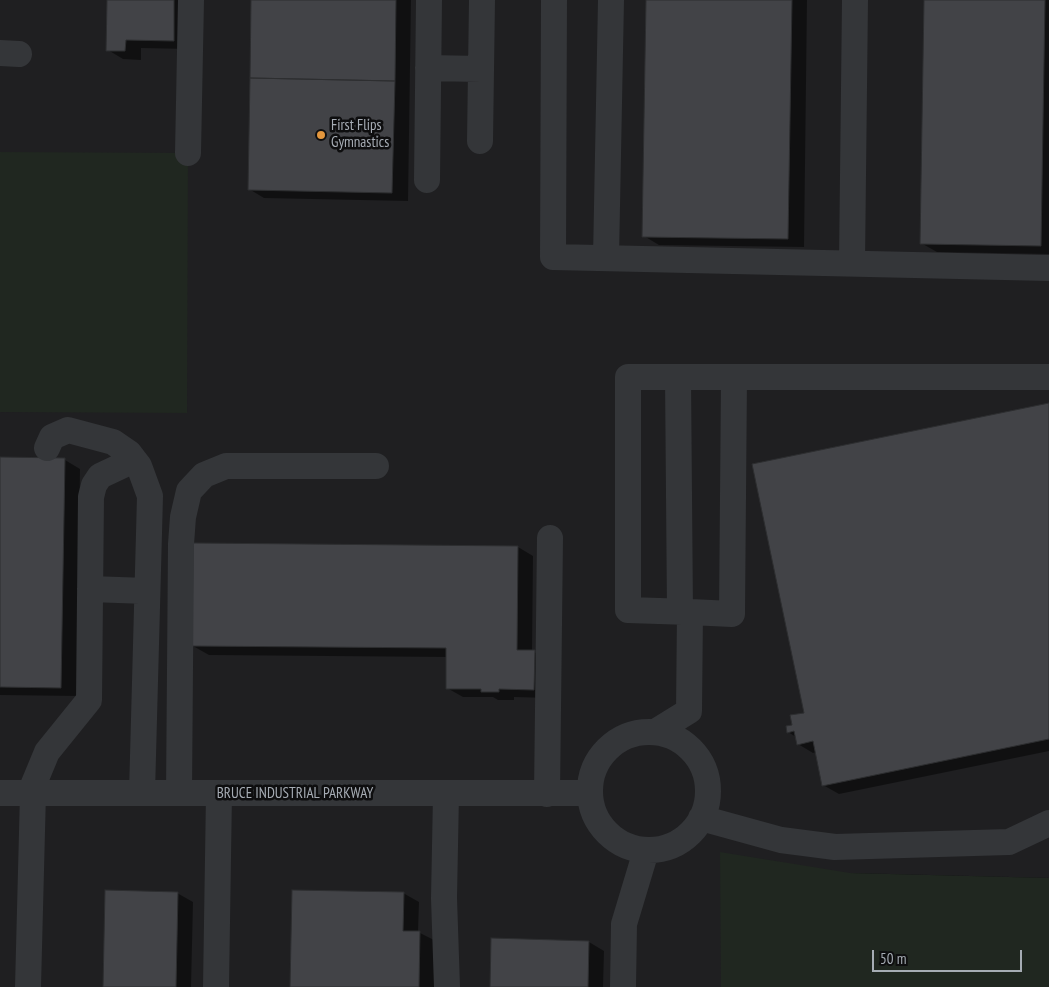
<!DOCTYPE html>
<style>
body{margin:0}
#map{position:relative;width:1049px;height:987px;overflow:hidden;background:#131314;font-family:"PT Sans Narrow",sans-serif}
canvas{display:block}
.scale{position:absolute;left:872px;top:950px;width:150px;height:22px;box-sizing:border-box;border:2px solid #a6acb4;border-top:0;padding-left:6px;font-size:15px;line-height:18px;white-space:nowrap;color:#a6acb4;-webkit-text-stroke:4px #0e0e0f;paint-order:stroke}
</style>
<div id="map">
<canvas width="1049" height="987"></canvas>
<div class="scale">50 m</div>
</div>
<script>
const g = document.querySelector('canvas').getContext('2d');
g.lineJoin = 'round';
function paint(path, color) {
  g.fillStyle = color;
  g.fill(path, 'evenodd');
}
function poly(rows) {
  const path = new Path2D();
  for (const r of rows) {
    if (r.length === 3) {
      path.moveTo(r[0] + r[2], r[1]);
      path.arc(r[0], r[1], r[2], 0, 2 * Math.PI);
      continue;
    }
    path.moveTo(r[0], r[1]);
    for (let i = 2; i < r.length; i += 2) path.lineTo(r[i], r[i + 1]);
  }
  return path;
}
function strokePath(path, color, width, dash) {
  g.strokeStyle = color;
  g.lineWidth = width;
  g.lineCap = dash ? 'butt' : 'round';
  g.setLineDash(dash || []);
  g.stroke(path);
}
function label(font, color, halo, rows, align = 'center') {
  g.font = font + ' "PT Sans Narrow",sans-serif';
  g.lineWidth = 5;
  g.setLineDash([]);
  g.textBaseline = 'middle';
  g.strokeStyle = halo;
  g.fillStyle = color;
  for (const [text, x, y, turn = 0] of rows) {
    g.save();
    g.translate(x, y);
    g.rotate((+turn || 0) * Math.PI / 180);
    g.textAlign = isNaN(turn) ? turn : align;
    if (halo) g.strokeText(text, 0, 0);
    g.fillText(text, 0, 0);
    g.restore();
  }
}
const built = poly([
 [0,0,1049,0,1049,878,850,873,846,987,0,987]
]);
const green = poly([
 [0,152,188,153,187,413,0,412],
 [720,852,850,873,1049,878,1049,987,721,987]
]);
const shadow = poly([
 [109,0,190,0,189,49,141,48,141,60,123,59,108,50],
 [252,0,411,0,408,201,264,198,249,189],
 [647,0,807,0,804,247,659,245,644,236],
 [925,0,1049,0,1049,254,937,252,921,243],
 [1049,404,1049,751,839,794,823,785,816,752,813,753,798,744,796,737,788,732,805,714],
 [0,459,65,460,80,469,77,696,0,695],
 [518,547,533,556,532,651,550,660,550,698,514,697,514,700,498,700,493,697,463,697,447,688,447,657,209,655,193,646],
 [177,893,193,902,191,987,105,987],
 [403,893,419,902,418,932,436,941,435,987,291,987],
 [589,942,604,951,603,987,491,987]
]);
const building = poly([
 [107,0,174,0,174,41,126,40,125,51,106,51,107,0],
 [251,0,396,0,395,81,250,78,251,0],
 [646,0,792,0,788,239,642,237,646,0],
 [924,0,1045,0,1041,246,920,244,924,0],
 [250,78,395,81,392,193,248,190,250,78],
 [1049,403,1049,739,822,786,813,741,797,745,794,731,787,733,786,726,792,725,790,715,804,713,752,464,1049,403],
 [0,457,65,458,61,688,0,687,0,457],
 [193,543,518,546,517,650,535,650,534,690,499,689,499,692,481,692,481,689,446,689,446,648,192,646,193,543],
 [105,890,178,892,176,987,103,987,105,890],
 [292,890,404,892,403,931,420,931,419,987,290,987,292,890],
 [491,938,589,941,588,987,490,987,491,938]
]);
const minor = poly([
 [554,0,553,257,1049,268],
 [0,53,19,54],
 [428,68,481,69],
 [480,141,482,0],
 [188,153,191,0],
 [427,180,429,0],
 [606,258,611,0],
 [852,263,855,0],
 [678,377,680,612],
 [47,448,52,437,68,430,113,442,129,453,139,466,150,496,142,793],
 [90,589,147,591],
 [690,612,732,614,734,378],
 [649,791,59],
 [655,732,689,711,690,612,628,610,628,377,1049,377],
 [0,793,589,793],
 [30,793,47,752,89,700,91,497,94,485,100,476,134,460],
 [179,793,181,544,183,517,189,491,204,475,226,466,376,466],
 [446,794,444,898,447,987],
 [547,794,550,538],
 [701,818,781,840,835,847,1009,842,1049,823],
 [28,987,33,793],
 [216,987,219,793],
 [623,987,624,924,646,851]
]);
const markers = [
 [321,135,5,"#e3963d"]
];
const poiNames = [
 ["First Flips",331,126],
 ["Gymnastics",331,143]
];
const streetNames = [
 ["BRUCE INDUSTRIAL PARKWAY",295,794]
];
paint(built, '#1f1f21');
paint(green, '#202720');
paint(shadow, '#0007');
paint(building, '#424347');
strokePath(building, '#2d2e30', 1);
strokePath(minor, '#343639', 26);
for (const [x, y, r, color] of markers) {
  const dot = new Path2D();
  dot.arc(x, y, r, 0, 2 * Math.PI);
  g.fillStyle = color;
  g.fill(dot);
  strokePath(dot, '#0e0e0f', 2);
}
label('15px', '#a6acb4', '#0e0e0f', poiNames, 'left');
label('15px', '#a6acb4', '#0e0e0f', streetNames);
</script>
